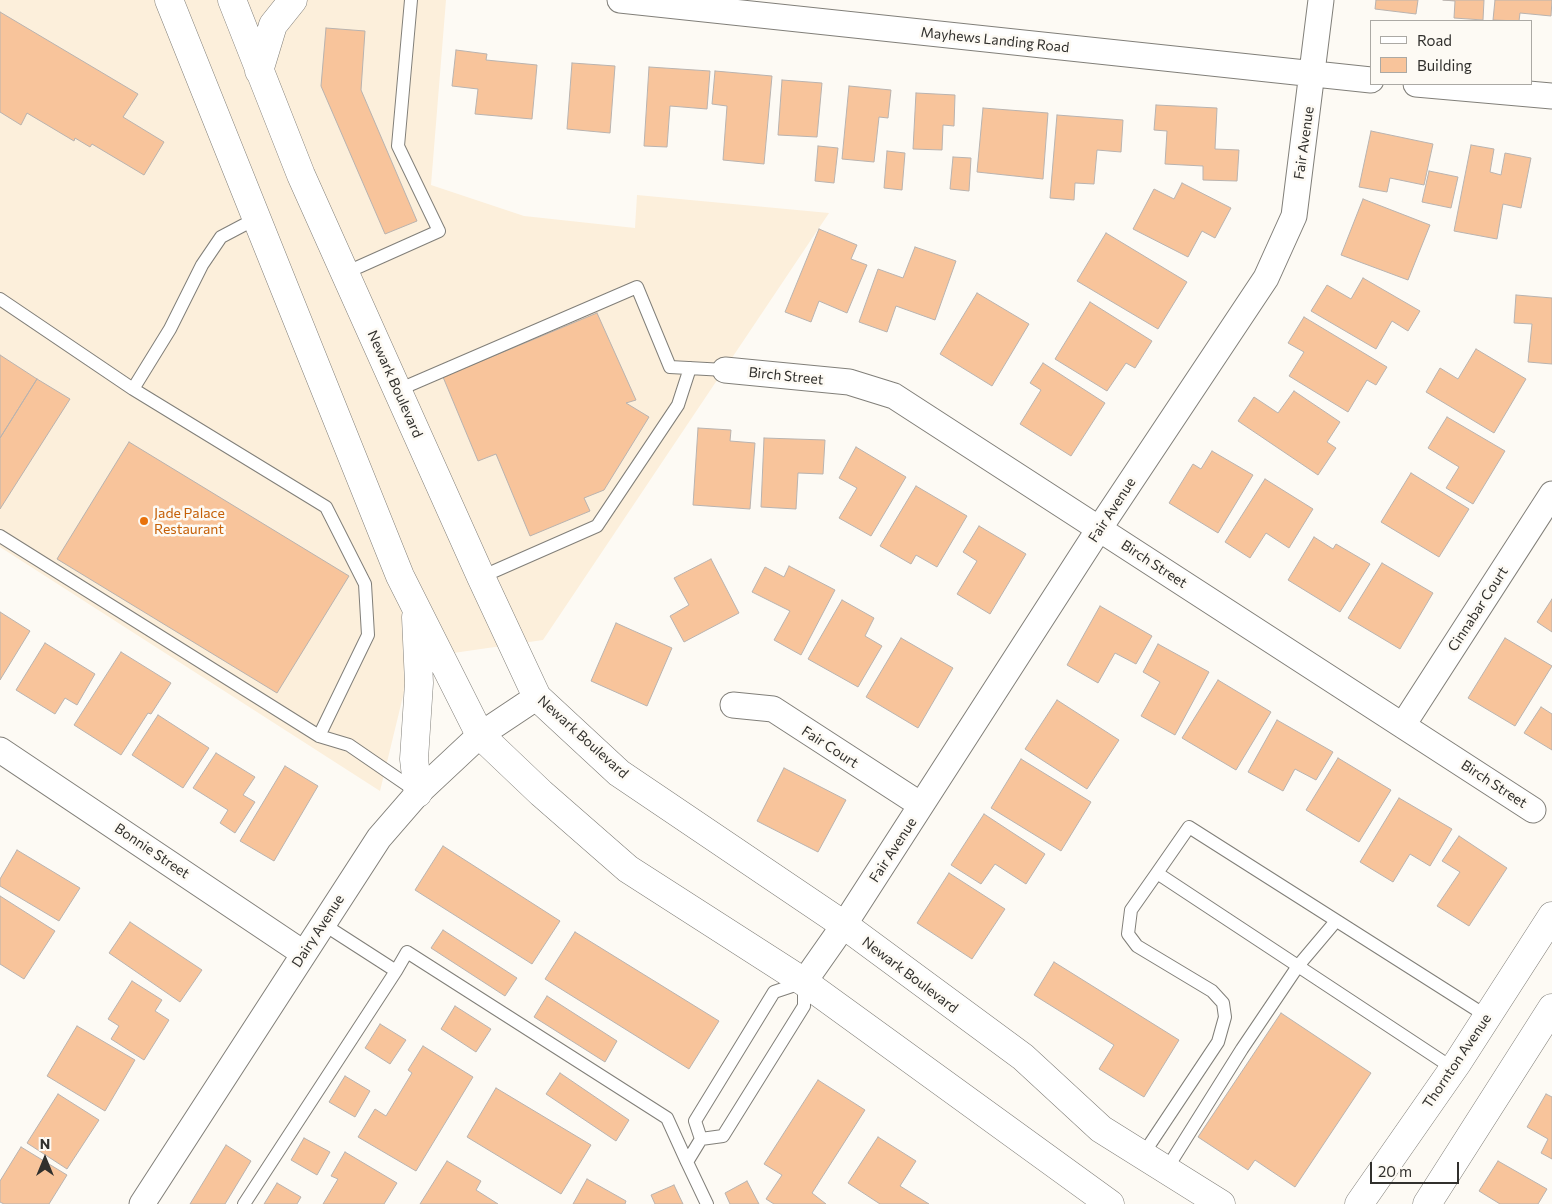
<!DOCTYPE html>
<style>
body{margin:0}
#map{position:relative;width:1552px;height:1204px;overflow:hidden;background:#fdfaf4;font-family:Commissioner,sans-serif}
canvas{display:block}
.legend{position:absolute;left:1370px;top:20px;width:162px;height:65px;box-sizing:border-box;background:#fdfaf4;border:1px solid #aba9a4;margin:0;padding:6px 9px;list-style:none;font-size:15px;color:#31302d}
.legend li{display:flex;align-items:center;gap:10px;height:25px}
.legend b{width:25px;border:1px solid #aba9a4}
.north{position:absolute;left:20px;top:1134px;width:50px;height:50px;-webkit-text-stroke:4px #fdfaf4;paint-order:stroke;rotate:0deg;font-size:14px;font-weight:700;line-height:20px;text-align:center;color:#31302d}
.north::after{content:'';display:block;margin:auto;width:18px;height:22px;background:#31302d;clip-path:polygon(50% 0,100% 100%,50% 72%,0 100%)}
.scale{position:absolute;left:1370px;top:1162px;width:89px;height:22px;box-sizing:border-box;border:2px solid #31302d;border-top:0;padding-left:6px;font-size:15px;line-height:18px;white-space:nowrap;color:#31302d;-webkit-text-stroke:4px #fdfaf4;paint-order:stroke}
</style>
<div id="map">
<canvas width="1552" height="1204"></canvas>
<ul class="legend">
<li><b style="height:6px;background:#fff"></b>Road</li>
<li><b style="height:14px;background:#f8c49b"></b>Building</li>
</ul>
<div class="north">N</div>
<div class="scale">20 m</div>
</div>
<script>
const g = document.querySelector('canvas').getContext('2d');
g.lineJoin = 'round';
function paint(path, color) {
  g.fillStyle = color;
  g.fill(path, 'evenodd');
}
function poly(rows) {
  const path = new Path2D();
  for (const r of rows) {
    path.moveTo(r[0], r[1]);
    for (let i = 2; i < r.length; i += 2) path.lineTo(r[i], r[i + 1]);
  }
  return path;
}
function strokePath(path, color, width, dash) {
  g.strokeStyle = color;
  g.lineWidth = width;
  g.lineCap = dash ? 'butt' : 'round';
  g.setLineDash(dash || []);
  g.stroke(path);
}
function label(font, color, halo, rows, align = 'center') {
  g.font = font + ' Commissioner,sans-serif';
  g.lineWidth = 5;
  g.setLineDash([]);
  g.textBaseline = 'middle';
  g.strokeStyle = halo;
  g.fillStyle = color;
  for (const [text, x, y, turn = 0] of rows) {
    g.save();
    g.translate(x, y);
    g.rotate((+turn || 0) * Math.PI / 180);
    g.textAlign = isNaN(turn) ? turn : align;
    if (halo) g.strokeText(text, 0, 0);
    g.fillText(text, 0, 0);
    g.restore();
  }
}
const commercial = poly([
 [0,0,446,0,431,185,524,216,635,228,637,195,829,213,543,640,412,659,380,791,0,547]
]);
const building = poly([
 [1376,0,1418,0,1416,14,1375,9,1376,0],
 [1443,0,1484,0,1483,20,1454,18,1455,1,1443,0],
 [1495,0,1552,0,1551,16,1520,13,1519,21,1493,20,1495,0],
 [0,12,138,94,123,117,164,142,144,175,92,144,90,147,75,138,74,141,27,113,21,125,0,112,0,12],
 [326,28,365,31,361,90,417,221,385,234,321,86,326,28],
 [456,50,487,54,486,60,537,65,532,119,475,114,478,89,452,86,456,50],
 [572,63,615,66,610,133,567,129,572,63],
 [649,67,710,71,707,109,670,106,667,147,644,146,649,67],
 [715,71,772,76,764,164,723,160,727,106,712,104,715,71],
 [782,80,822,83,817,137,778,135,782,80],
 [849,86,891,90,888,118,879,117,874,162,842,159,849,86],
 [916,93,955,95,954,126,943,125,942,150,913,149,916,93],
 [1156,105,1217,108,1215,149,1239,150,1237,181,1203,180,1203,166,1165,164,1167,131,1154,130,1156,105],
 [983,108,1048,113,1043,179,977,172,983,108],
 [1057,115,1123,120,1121,152,1097,150,1094,184,1075,183,1074,200,1050,198,1057,115],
 [1371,131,1433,144,1424,185,1390,178,1387,192,1359,187,1371,131],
 [1471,145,1494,149,1490,172,1501,175,1505,153,1531,158,1521,208,1503,204,1497,239,1454,231,1471,145],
 [818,146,838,148,834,183,815,181,818,146],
 [887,151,905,153,902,190,884,188,887,151],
 [953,157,971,158,969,191,950,189,953,157],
 [1429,171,1458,177,1451,208,1422,202,1429,171],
 [1182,183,1231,208,1215,238,1202,231,1188,257,1133,229,1154,189,1174,199,1182,183],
 [1363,199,1430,225,1408,280,1341,255,1363,199],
 [819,229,857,245,851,259,867,265,847,313,819,301,811,322,785,312,819,229],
 [1106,233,1187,282,1158,329,1077,281,1106,233],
 [915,247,956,261,935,320,896,306,887,332,859,322,878,269,903,278,915,247],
 [1363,278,1420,311,1408,331,1392,321,1376,349,1311,311,1327,285,1351,299,1363,278],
 [977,293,1029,324,992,386,940,354,977,293],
 [1516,295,1552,298,1552,364,1528,362,1532,324,1514,323,1516,295],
 [1090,302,1152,341,1135,368,1126,363,1107,391,1055,359,1090,302],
 [597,313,636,400,626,403,649,417,604,490,584,498,590,511,530,536,496,454,478,461,443,377,597,313],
 [1304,317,1387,367,1376,385,1367,380,1348,412,1289,376,1304,352,1288,343,1304,317],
 [1476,349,1526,379,1494,433,1426,392,1440,368,1458,379,1476,349],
 [0,355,37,379,0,438,0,355],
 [1043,363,1105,403,1071,456,1020,424,1041,390,1030,383,1043,363],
 [37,379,70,399,0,509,0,438,37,379],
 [1294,391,1340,422,1327,442,1336,448,1318,475,1238,421,1254,397,1278,413,1294,391],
 [1447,417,1505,451,1473,504,1446,488,1459,467,1428,448,1447,417],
 [698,428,731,430,730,441,755,443,750,509,693,505,698,428],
 [764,438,825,440,823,474,798,473,796,509,761,507,764,438],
 [129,442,349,576,277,693,57,559,129,442],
 [856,447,906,477,871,536,839,518,857,488,839,478,856,447],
 [1212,451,1253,475,1218,533,1169,503,1193,464,1201,469,1212,451],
 [1411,473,1469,509,1439,557,1381,522,1411,473],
 [1265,479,1313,509,1289,548,1266,533,1250,558,1225,542,1265,479],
 [916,486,967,516,937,567,916,555,911,564,880,546,916,486],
 [979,526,1026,554,990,614,957,594,977,561,963,552,979,526],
 [1314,537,1333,549,1336,544,1370,564,1340,612,1288,580,1314,537],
 [711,559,739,613,684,642,670,616,689,605,674,578,711,559],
 [1382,563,1433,593,1400,649,1348,618,1382,563],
 [789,566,835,590,801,655,774,640,790,611,752,592,765,567,784,577,789,566],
 [1552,599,1552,632,1537,622,1552,599],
 [842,600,874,618,865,636,882,646,858,687,808,659,842,600],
 [1100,606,1152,636,1136,664,1115,653,1098,683,1067,665,1100,606],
 [0,612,30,631,0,680,0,612],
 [616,623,672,648,647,706,591,681,616,623],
 [901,638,953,668,918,728,866,697,901,638],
 [1505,638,1552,666,1515,726,1468,698,1505,638],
 [45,643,95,674,77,705,65,698,55,714,16,690,45,643],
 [1158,644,1209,672,1175,735,1141,716,1160,682,1143,672,1158,644],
 [121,652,171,683,151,714,148,713,121,755,74,725,121,652],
 [1218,680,1271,712,1236,770,1182,738,1218,680],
 [1057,700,1119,740,1087,789,1025,749,1057,700],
 [1541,707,1552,714,1552,750,1524,733,1541,707],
 [158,715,209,748,183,788,132,755,158,715],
 [1277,720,1333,752,1316,780,1295,769,1283,791,1248,772,1277,720],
 [216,753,255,777,243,795,255,802,235,833,220,823,228,810,193,788,216,753],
 [1338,758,1391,790,1359,842,1306,810,1338,758],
 [1021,759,1091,802,1061,851,991,808,1021,759],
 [285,766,318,786,274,861,240,841,285,766],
 [784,768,846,800,818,852,757,821,784,768],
 [1399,798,1452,829,1430,866,1410,854,1393,882,1360,862,1399,798],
 [984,814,1045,854,1026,884,995,864,981,884,951,865,984,814],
 [1459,836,1507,868,1469,926,1437,906,1460,872,1442,861,1459,836],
 [443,846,560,921,532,964,415,890,443,846],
 [17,850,80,888,59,921,0,886,0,879,17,850],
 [949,873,1005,909,972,959,917,923,949,873],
 [0,896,55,931,24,979,0,964,0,896],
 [130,922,202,970,180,1002,109,953,130,922],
 [443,930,517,978,505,996,431,948,443,930],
 [575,932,719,1021,689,1069,545,979,575,932],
 [1054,962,1179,1040,1144,1097,1099,1069,1114,1045,1034,995,1054,962],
 [132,981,162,1000,155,1011,169,1020,144,1060,111,1039,119,1026,108,1019,132,981],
 [547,996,617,1041,605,1062,534,1017,547,996],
 [455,1006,491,1029,476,1052,441,1029,455,1006],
 [1281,1013,1371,1073,1295,1187,1255,1160,1248,1170,1198,1137,1281,1013],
 [380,1024,406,1040,390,1064,365,1048,380,1024],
 [77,1026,135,1060,105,1111,47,1076,77,1026],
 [423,1046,473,1077,416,1171,358,1137,375,1109,386,1116,412,1073,408,1070,423,1046],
 [560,1073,629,1120,616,1141,546,1094,560,1073],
 [345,1076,370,1091,355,1117,329,1102,345,1076],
 [818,1080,865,1110,812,1193,826,1204,774,1204,766,1199,782,1175,764,1164,818,1080],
 [496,1088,591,1145,561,1194,467,1137,496,1088],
 [58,1094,99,1120,67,1169,27,1143,58,1094],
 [1546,1094,1552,1097,1552,1159,1541,1153,1548,1139,1527,1127,1546,1094],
 [878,1137,916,1161,900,1186,929,1204,880,1204,848,1183,878,1137],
 [304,1138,330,1152,317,1175,291,1160,304,1138],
 [226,1145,251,1161,225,1204,190,1204,226,1145],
 [21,1147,67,1175,49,1204,4,1204,0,1202,0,1181,21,1147],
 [345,1152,397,1183,384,1204,323,1204,338,1179,331,1176,345,1152],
 [447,1161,481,1181,476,1190,498,1204,420,1204,447,1161],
 [1498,1161,1547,1189,1538,1204,1500,1204,1479,1191,1498,1161],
 [587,1179,626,1201,625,1204,573,1204,587,1179],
 [747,1181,759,1204,730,1204,725,1193,747,1181],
 [277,1183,301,1197,297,1204,264,1204,277,1183],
 [674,1185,683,1204,655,1204,651,1195,674,1185]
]);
const service = poly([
 [345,273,439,231,398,146,411,0],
 [0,299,133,389,326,507,365,584,368,635,319,736],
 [133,389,170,329,202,265,221,237,257,218],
 [398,390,637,287,670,367,725,370],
 [0,536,319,736,349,745,416,791],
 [481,577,597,526,678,405,690,368],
 [323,924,396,971,407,952,667,1118,687,1162],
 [804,982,804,1006,723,1136,701,1139,695,1121,774,992,804,982],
 [1454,1069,1157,873,1189,827,1488,1017],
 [701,1139,687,1162,707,1204],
 [1142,1156,1218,1042,1225,1017,1223,1003,1212,991,1137,946,1128,934,1131,910,1157,873],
 [1166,1170,1242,1049,1298,966,1336,921],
 [244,1204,396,971]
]);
const minor = poly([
 [620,0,1371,80],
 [1416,84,1552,96],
 [725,370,849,382,894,396,1533,810],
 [733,705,773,709,921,805],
 [1403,725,1552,494],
 [0,750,303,953],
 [804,982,844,925,1099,529,1266,278,1294,216,1321,0],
 [142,1204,379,838,418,793,480,735,537,697]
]);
const primary = poly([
 [169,0,400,576,480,735,541,793,628,869,804,982,1110,1204],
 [232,0,301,175,481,577,537,697,619,773,844,925,1023,1057,1101,1129,1221,1204],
 [259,71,273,25,293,0],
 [416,617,419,683,414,759,418,793],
 [1359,1204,1458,1062,1552,916],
 [1427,1204,1552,1008]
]);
const markers = [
 [144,521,5,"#e8710a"]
];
const streetNames = [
 ["Mayhews Landing Road",995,40,6],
 ["Fair Avenue",1304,143,-82],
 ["Birch Street",786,376,6],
 ["Newark Boulevard",395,384,66],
 ["Fair Avenue",1112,510,-57],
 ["Birch Street",1154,564,33],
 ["Cinnabar Court",1478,609,-57],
 ["Newark Boulevard",583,737,42],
 ["Fair Court",830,747,33],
 ["Birch Street",1494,784,33],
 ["Fair Avenue",893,850,-57],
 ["Bonnie Street",152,851,34],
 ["Dairy Avenue",318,931,-57],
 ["Newark Boulevard",910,975,37],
 ["Thornton Avenue",1457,1061,-56]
];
const foodNames = [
 ["Jade Palace",154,513],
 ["Restaurant",154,529]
];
paint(commercial, '#fcefdb');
paint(building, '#f8c49b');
strokePath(building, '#b9b3af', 1);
strokePath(service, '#817f79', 14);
strokePath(minor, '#817f79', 27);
strokePath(primary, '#817f79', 29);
strokePath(service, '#fff', 12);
strokePath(minor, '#fff', 25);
strokePath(primary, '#fff', 28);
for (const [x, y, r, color] of markers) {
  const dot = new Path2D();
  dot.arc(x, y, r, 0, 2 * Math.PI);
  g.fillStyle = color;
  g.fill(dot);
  strokePath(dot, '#fdfaf4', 2);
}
label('14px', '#31302d', '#fdfaf4', streetNames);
label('14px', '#c56008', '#fdfaf4', foodNames, 'left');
</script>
